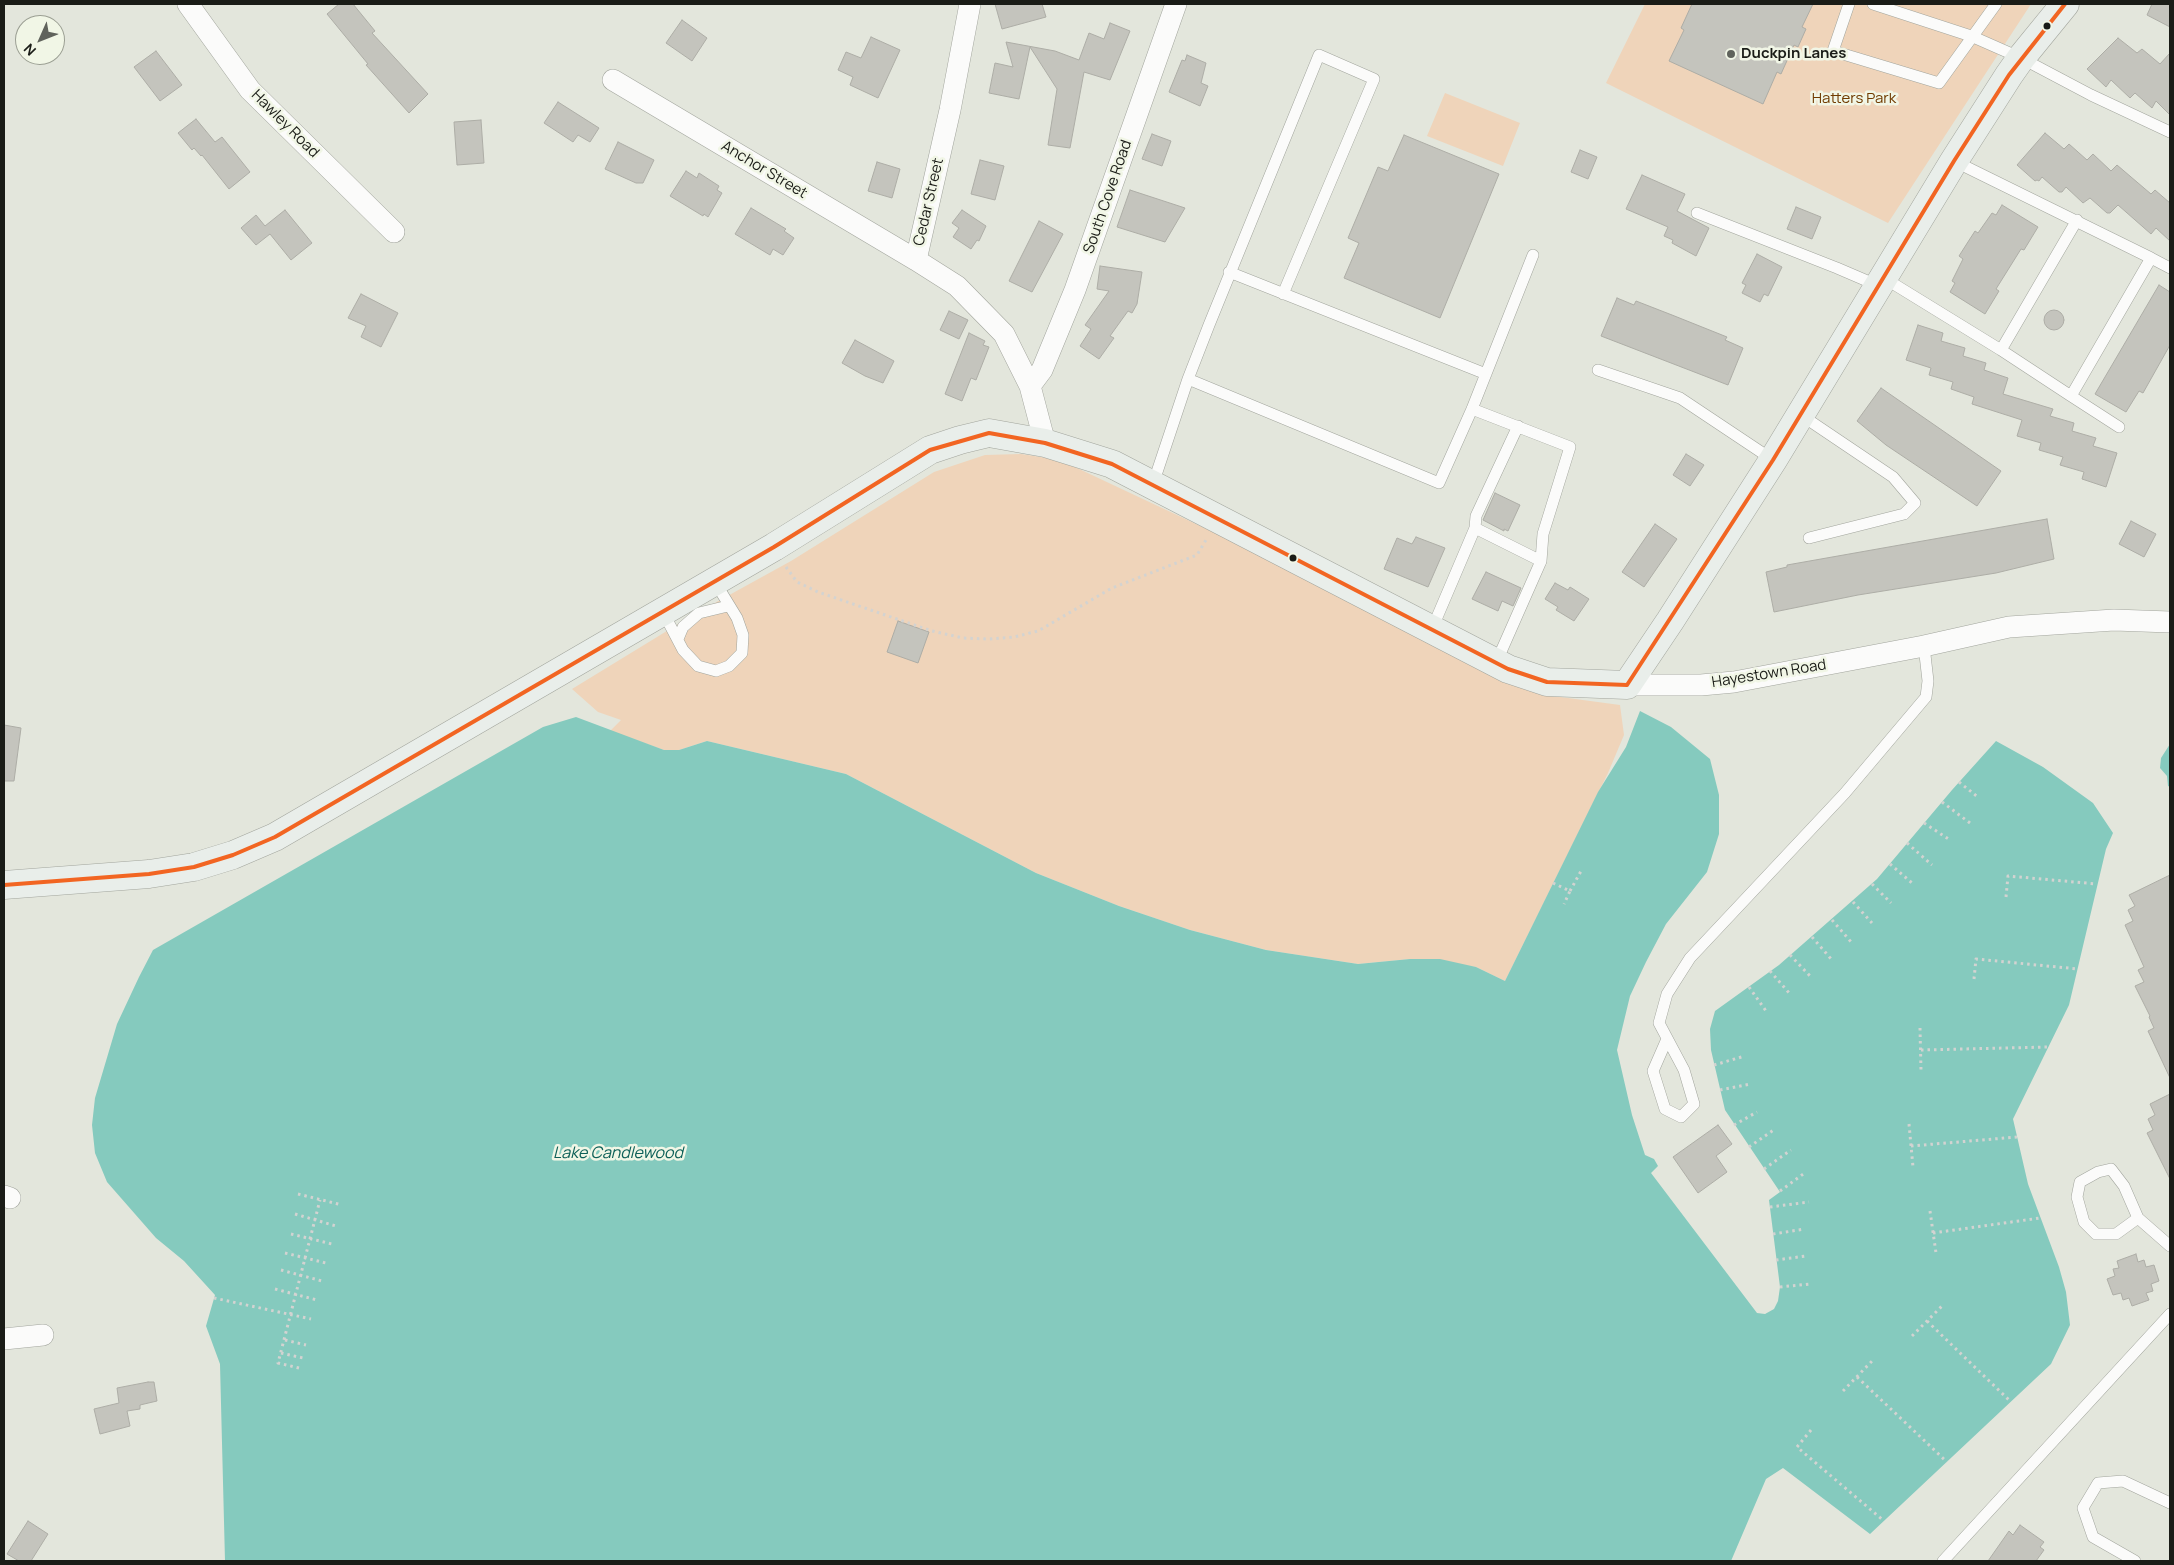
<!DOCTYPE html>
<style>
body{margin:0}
#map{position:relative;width:2174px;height:1565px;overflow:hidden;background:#e3e6dc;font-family:Manrope,sans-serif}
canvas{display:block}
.frame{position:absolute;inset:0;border:5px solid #1a1c17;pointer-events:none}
.north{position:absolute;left:15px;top:15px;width:50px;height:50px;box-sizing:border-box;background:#f1f6e6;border:1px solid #9b9f93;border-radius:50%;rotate:226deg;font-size:14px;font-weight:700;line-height:20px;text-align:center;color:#1a1c17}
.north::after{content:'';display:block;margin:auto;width:18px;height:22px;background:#60635c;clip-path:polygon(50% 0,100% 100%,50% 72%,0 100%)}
</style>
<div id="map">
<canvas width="2174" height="1565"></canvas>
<div class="frame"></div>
<div class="north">N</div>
</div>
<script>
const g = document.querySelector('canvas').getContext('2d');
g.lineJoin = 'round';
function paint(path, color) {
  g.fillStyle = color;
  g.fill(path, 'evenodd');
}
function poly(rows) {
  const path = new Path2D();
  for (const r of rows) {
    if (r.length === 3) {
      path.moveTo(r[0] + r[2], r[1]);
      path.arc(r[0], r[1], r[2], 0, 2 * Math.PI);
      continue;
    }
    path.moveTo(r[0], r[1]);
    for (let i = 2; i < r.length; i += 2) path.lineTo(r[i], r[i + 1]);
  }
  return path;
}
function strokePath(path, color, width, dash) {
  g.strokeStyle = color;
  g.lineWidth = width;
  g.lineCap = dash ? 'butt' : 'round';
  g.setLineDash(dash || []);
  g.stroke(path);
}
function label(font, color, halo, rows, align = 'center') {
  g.font = font + ' Manrope,sans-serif';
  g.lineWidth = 5;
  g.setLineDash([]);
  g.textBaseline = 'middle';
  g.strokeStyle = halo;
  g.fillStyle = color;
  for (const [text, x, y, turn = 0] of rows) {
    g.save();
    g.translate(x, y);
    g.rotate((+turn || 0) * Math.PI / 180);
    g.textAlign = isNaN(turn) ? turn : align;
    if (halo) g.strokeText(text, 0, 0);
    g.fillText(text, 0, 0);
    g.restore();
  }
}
const green = poly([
 [1645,4,2031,4,1888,223,1606,83],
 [1445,93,1520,123,1503,166,1427,136],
 [1021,454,1060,460,1211,531,1454,656,1553,696,1620,705,1624,735,1608,773,1505,981,1476,967,1410,959,1358,964,1266,950,1190,930,1119,906,1036,873,846,774,707,741,679,750,664,750,610,731,621,720,598,712,572,689,693,615,791,561,934,472,985,455]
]);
const water = poly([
 [1640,711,1671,727,1710,759,1719,795,1719,834,1707,872,1666,924,1646,962,1630,996,1617,1050,1632,1115,1645,1155,1654,1159,1658,1166,1651,1173,1757,1313,1765,1314,1774,1309,1778,1301,1780,1287,1769,1200,1780,1192,1725,1110,1711,1050,1710,1029,1715,1011,1779,965,1877,879,1952,790,1996,741,2043,767,2093,803,2113,833,2106,849,2069,1005,2013,1119,2028,1184,2059,1267,2066,1292,2070,1325,2051,1364,1870,1534,1783,1468,1766,1479,1731,1561,225,1561,220,1364,206,1326,215,1295,184,1261,156,1238,107,1182,95,1153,92,1125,95,1098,117,1024,139,977,153,950,543,727,576,717,664,750,679,750,707,741,846,774,1036,873,1119,906,1190,930,1266,950,1358,964,1410,959,1440,959,1476,967,1505,981,1598,792,1626,747],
 [2170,744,2170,787,2168,786,2167,776,2160,768,2161,758]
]);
const building = poly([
 [339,4,353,4,375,31,372,33,428,94,409,113,366,65,368,64,327,14,339,4],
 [995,4,1042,4,1046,17,1002,29,995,4],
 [1692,4,1813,4,1802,27,1806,29,1798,47,1794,45,1781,74,1777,72,1763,104,1669,61,1684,30,1681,28,1692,4],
 [2152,4,2170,4,2170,27,2147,15,2152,4],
 [682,20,707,38,692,61,666,43,682,20],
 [1110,23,1130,31,1110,80,1084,72,1070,148,1048,145,1057,89,1030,47,1019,99,989,93,995,63,1013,67,1006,42,1055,51,1079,60,1089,33,1104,39,1110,23],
 [871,37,900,50,878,98,850,85,853,77,838,70,846,52,861,58,871,37],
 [2118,38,2137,53,2142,49,2160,64,2170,53,2170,115,2156,101,2152,108,2135,93,2130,98,2111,80,2106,87,2087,69,2118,38],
 [156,51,182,85,160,101,134,67,156,51],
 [1187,55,1206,63,1201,83,1208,86,1200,106,1169,92,1182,60,1185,61,1187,55],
 [558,102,599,128,590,142,578,135,573,142,544,123,558,102],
 [196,119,215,142,222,137,250,172,229,189,202,155,201,156,194,148,192,150,178,133,196,119],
 [481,120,484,163,457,165,454,122,481,120],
 [2045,133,2064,149,2069,144,2087,160,2093,154,2111,171,2117,165,2151,194,2155,190,2170,203,2170,241,2156,228,2151,234,2118,205,2110,213,2107,213,2090,198,2083,203,2066,187,2062,192,2059,192,2042,177,2039,181,2037,180,2035,181,2017,165,2045,133],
 [1152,134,1171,141,1162,166,1142,159,1152,134],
 [1404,135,1499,174,1440,318,1344,278,1359,243,1348,238,1378,167,1388,171,1404,135],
 [618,142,654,160,643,183,636,183,605,169,618,142],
 [1580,150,1597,157,1588,179,1571,172,1580,150],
 [980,160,1004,166,995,200,971,194,980,160],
 [877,162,900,169,892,198,868,191,877,162],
 [686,171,697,178,699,173,719,186,717,190,722,193,708,217,704,214,703,216,670,196,686,171],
 [1642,175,1685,194,1677,211,1709,228,1696,256,1672,243,1673,240,1664,236,1668,227,1626,209,1642,175],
 [1130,190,1185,208,1165,242,1117,227,1130,190],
 [2002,205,2038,227,2024,250,2021,249,1996,289,1999,291,1985,314,1950,292,1955,283,1952,281,1963,259,1959,256,1966,245,1975,231,1978,233,1992,213,1996,215,2002,205],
 [1796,207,1821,217,1812,239,1787,229,1796,207],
 [751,208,786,229,784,231,794,238,783,255,773,249,770,255,735,234,751,208],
 [285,210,312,243,291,260,270,234,256,245,241,228,256,215,265,226,285,210],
 [962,210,986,226,979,241,977,240,971,249,953,237,959,228,952,223,962,210],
 [1039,221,1063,234,1032,292,1009,281,1039,221],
 [1757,254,1782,267,1768,296,1764,294,1760,302,1742,293,1746,285,1742,283,1757,254],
 [1100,266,1142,272,1137,304,1132,313,1128,311,1110,336,1114,338,1099,359,1080,346,1091,329,1085,325,1109,291,1097,289,1100,266],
 [2159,285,2170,292,2170,345,2143,393,2139,391,2126,412,2095,394,2159,285],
 [361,294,398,313,381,347,361,337,366,326,348,318,361,294],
 [1617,298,1634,305,1636,301,1672,315,1727,337,1725,340,1743,348,1728,385,1601,336,1617,298],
 [2054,320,10],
 [949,311,968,320,959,339,940,330,949,311],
 [1918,325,1943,333,1941,341,1965,348,1963,356,1986,363,1984,370,2008,378,2003,394,2053,409,2050,416,2074,423,2072,431,2096,438,2093,446,2117,453,2106,487,2082,479,2084,472,2060,465,2063,457,2039,450,2041,443,2017,436,2022,420,1972,404,1974,397,1951,389,1953,382,1929,375,1931,368,1906,360,1918,325],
 [969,333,985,341,983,345,989,347,976,380,971,378,962,401,945,394,969,333],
 [855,340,894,361,883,383,865,376,842,363,855,340],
 [1881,388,2001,471,1977,506,1886,445,1857,421,1881,388],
 [1686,454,1704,465,1690,486,1673,475,1686,454],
 [1495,493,1520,505,1508,531,1504,529,1504,531,1483,520,1495,493],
 [2047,519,2054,559,1996,573,1858,595,1774,612,1766,572,1787,567,1787,565,2047,519],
 [2131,521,2156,534,2144,557,2119,544,2131,521],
 [1655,524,1677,539,1644,587,1622,572,1655,524],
 [1416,537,1445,548,1428,587,1384,569,1397,538,1412,544,1416,537],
 [1486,572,1521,588,1513,606,1502,601,1498,611,1472,599,1486,572],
 [1555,583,1568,590,1570,587,1589,599,1574,621,1556,610,1558,607,1545,599,1555,583],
 [898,621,929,632,918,663,887,652,898,621],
 [4,725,21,728,14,781,4,781,4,725],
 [2170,875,2170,1078,2148,1031,2154,1028,2149,1017,2150,1016,2135,986,2144,982,2138,970,2144,967,2125,925,2133,921,2128,910,2135,906,2129,895,2170,875],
 [2170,1094,2170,1179,2147,1133,2153,1130,2148,1119,2155,1115,2150,1104,2170,1094],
 [1718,1125,1732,1144,1716,1156,1727,1172,1698,1193,1673,1157,1718,1125],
 [2136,1254,2138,1262,2144,1260,2146,1267,2154,1265,2159,1281,2151,1284,2153,1291,2146,1293,2149,1300,2132,1306,2129,1298,2123,1300,2121,1293,2113,1295,2107,1279,2115,1276,2113,1269,2119,1268,2117,1261,2136,1254],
 [148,1382,154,1382,157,1401,140,1405,140,1409,127,1411,130,1426,100,1434,94,1409,119,1403,117,1388,148,1382],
 [28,1521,48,1534,31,1561,19,1561,7,1554,28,1521],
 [2020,1525,2044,1542,2040,1547,2044,1550,2036,1561,1988,1561,2009,1531,2013,1535,2020,1525]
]);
const path = poly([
 [786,567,797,582,818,592,932,631,963,638,989,639,1014,637,1038,631,1112,588,1197,555,1206,540],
 [1959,782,1979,798],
 [1942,802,1970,823],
 [1924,823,1950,840],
 [1907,843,1932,865],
 [1890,864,1912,883],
 [1553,883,1570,891,1564,904],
 [1872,884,1891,903],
 [1570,891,1581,871],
 [2006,897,2008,876,2097,884],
 [1853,902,1872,923],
 [1832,920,1852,943],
 [1812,937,1832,960],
 [1790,955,1811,977],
 [1770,971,1790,994],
 [1974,979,1976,959,2078,969],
 [1749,987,1766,1011],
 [1920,1028,1921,1071],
 [1921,1050,2048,1047],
 [1714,1065,1745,1056],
 [1720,1090,1751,1084],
 [1909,1124,1913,1167],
 [1734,1125,1757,1112],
 [1911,1146,2017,1137],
 [1749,1147,1775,1129],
 [1764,1169,1791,1150],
 [1780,1191,1806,1172],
 [298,1194,342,1205],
 [1770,1207,1809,1202],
 [1930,1211,1936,1253],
 [295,1214,336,1226],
 [1933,1233,2040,1218],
 [291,1234,332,1244],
 [1773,1234,1805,1229],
 [285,1253,326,1263],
 [1776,1260,1806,1256],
 [281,1270,322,1281],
 [1780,1287,1810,1284],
 [275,1289,317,1300],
 [214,1298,311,1319],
 [1927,1321,2011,1402],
 [1912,1336,1942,1306],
 [285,1340,306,1345],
 [281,1353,303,1358],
 [299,1368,278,1363,320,1200],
 [1857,1377,1947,1462],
 [1843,1391,1873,1360],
 [1811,1430,1797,1447,1884,1521]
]);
const lane = poly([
 [1849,4,1833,51,1939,83,1996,4],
 [1873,4,1971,36,2021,58,2091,95,2170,132],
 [1697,213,1837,268,1879,286],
 [2151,258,2170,268],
 [1229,272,1486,374],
 [1884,278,2001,350,2071,396,2151,258,1954,161],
 [2001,350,2077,220],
 [1598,370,1680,398,1773,460],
 [1188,379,1439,483,1472,409,1533,255],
 [2071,396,2119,427],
 [1472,409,1570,447,1543,534,1541,561],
 [1801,415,1893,477,1915,503,1904,514,1809,538],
 [1153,484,1188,379,1209,325,1319,55,1374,79,1283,294],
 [1475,528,1476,516,1518,426],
 [663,612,683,650,698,666,716,671,729,666,742,653,743,635,737,618,715,582],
 [1432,629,1475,528,1541,561,1496,663],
 [678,639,683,627,699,613,728,606],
 [1667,1039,1653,1071,1665,1109,1681,1117,1694,1104,1684,1070,1659,1023,1667,994,1690,958,1845,793,1926,697,1928,681,1924,646],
 [2138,1218,2116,1234,2096,1234,2084,1222,2077,1197,2080,1182,2098,1172,2111,1169,2124,1186,2138,1218,2170,1246],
 [1943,1561,2170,1314],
 [2135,1561,2093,1537,2083,1508,2098,1483,2123,1481,2170,1503]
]);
const street = poly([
 [188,4,250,90,394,232],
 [970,4,950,110,916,260,957,286,1004,334,1030,386,1045,443],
 [613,80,916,260],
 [1030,386,1042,370,1075,290,1176,4],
 [1627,685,1701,685,1734,682,1924,646,2009,627,2114,620,2170,622],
 [4,1196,10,1198],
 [4,1339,43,1335]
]);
const secondary = poly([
 [4,885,149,874,194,867,233,855,275,837,774,547,930,450,960,440,989,433,1045,443,1112,464,1508,669,1547,682,1627,685,1670,621,1773,460,1954,161,2009,75,2021,58,2065,4]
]);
const bus1 = poly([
 [1627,685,1773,460,1954,161,2009,75,2065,4],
 [4,885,149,874,194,867,233,855,275,837,774,547,930,450,989,433,1045,443,1112,464,1508,669,1547,682,1627,685]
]);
const markers = [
 [2047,26,4.5,"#1a1c17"],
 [1731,54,5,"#60635c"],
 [1293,558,4.5,"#1a1c17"]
];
const poiNames = [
 ["Duckpin Lanes",1741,54]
];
const parkNames = [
 ["Hatters Park",1854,99]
];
const streetNames = [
 ["Hawley Road",285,124,45],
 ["Anchor Street",764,170,31],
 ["South Cove Road",1108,197,-71],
 ["Cedar Street",929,202,-77],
 ["Hayestown Road",1769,674,-9]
];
const waterNames = [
 ["Lake Candlewood",618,1154]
];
paint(green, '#efd4ba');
paint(water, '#85cabe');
paint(building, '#c4c4bd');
strokePath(building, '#adada6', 1);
strokePath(lane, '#a2a59d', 12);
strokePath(street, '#a2a59d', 22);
strokePath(secondary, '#a2a59d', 29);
strokePath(path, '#d3d3d1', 3, [2.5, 4]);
strokePath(lane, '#fbfbfa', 11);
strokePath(street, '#fbfbfa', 21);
strokePath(secondary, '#e9eeea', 28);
strokePath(bus1, '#f26522', 4);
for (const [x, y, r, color] of markers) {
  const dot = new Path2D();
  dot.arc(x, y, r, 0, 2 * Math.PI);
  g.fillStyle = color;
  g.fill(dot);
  strokePath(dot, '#f1f6e6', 2);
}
label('bold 15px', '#1a1c17', '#f1f6e6', poiNames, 'left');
label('15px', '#703b00', '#f1f6e6', parkNames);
label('15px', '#1a1c17', '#f1f6e6', streetNames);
label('italic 16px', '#0d6058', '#f1f6e6', waterNames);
</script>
